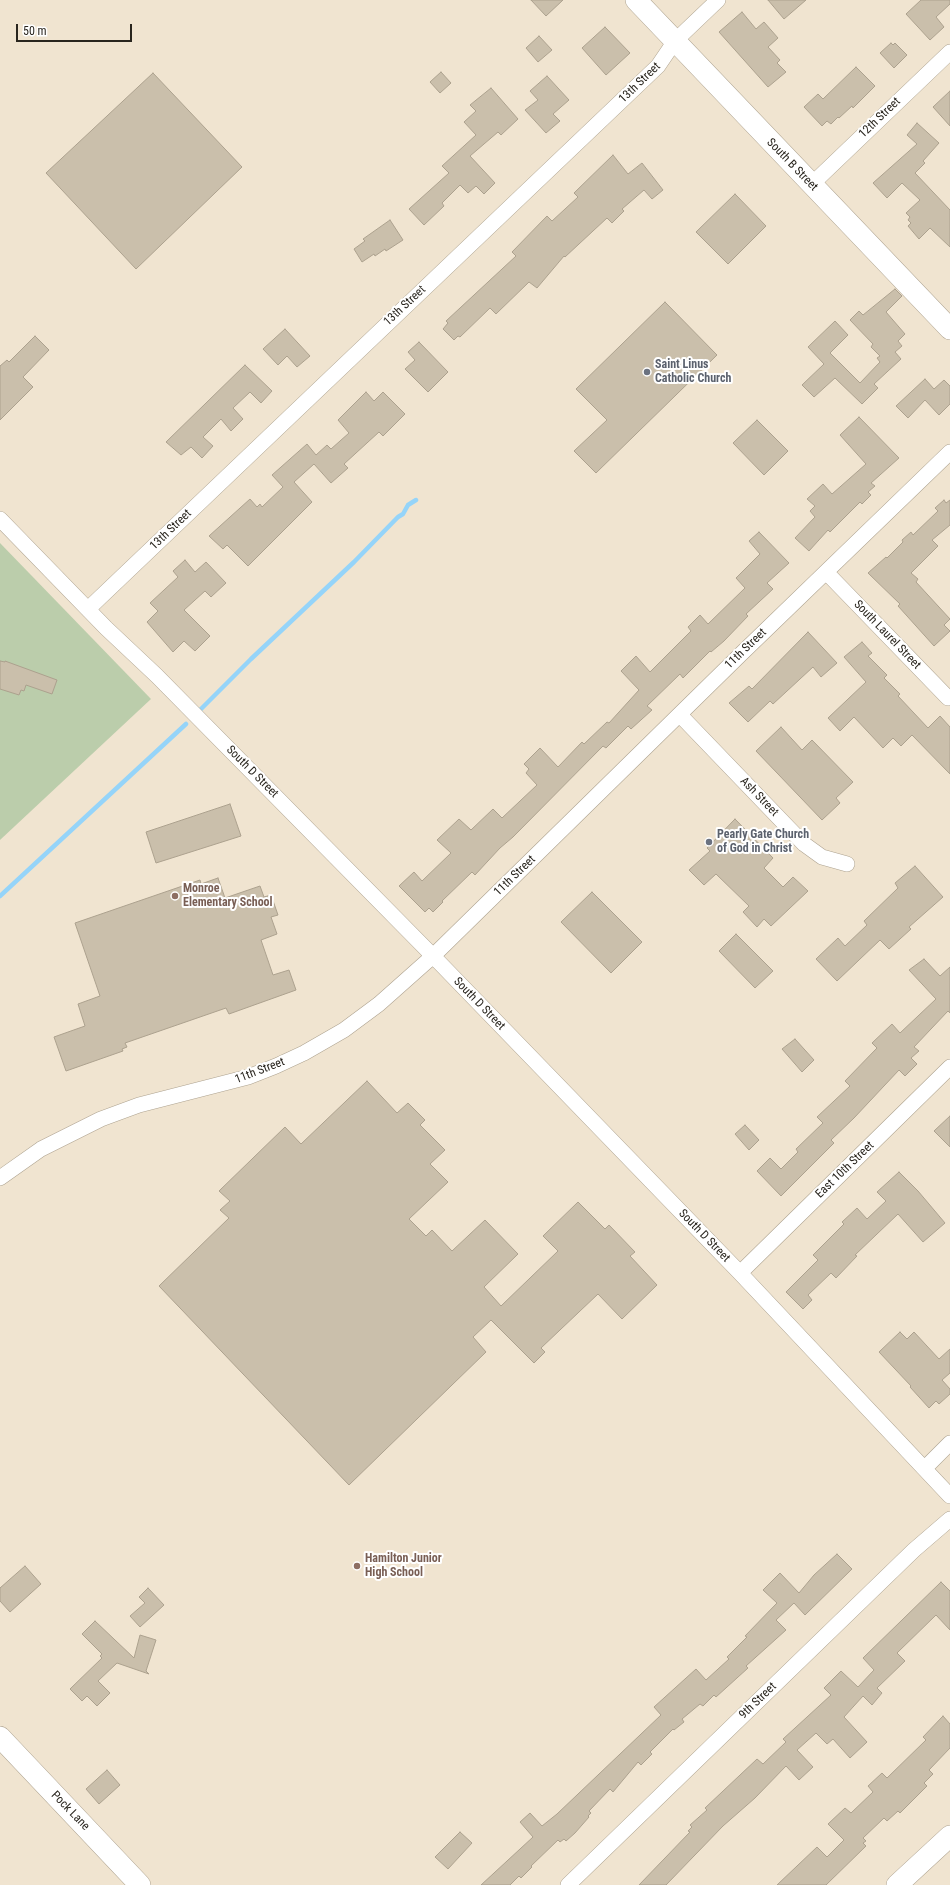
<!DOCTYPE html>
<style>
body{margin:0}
#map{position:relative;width:950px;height:1885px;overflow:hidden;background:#f0e4d0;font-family:"Roboto Condensed",sans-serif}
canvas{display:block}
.scale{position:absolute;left:16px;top:24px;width:116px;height:18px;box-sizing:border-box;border:2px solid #29251e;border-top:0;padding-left:5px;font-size:12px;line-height:14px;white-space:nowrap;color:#29251e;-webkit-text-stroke:3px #fff;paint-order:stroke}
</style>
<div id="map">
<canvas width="950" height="1885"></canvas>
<div class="scale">50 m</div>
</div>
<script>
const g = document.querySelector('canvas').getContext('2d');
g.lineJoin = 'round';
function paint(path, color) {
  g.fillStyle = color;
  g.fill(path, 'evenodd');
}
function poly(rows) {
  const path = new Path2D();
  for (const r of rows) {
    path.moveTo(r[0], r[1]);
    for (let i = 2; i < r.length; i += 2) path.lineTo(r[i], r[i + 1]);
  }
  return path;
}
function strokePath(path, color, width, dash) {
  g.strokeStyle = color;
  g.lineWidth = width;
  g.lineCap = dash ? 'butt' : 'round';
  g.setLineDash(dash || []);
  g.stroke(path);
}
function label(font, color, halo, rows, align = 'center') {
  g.font = font + ' "Roboto Condensed",sans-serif';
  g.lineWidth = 4;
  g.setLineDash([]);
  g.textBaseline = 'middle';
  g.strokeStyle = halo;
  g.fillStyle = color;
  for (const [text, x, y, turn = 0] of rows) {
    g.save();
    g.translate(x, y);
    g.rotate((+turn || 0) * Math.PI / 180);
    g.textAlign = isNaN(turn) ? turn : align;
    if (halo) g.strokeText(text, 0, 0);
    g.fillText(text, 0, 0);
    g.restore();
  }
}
const green = poly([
 [0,543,151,699,0,840]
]);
const stream = poly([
 [197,713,251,659,354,562,398,517,403,514,408,505,416,500],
 [0,896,186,724]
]);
const building = poly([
 [531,0,563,0,546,16,531,0],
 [768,0,806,0,784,19,768,0],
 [921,0,950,0,950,4,936,17,944,27,930,40,906,14,921,0],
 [742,12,756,29,764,22,778,38,768,47,780,60,777,63,786,72,768,87,719,32,742,12],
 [605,27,630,53,606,75,582,48,605,27],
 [539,36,552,50,538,62,526,48,539,36],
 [891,43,893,45,895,43,907,55,894,68,880,53,891,43],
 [856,67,875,86,853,108,852,106,839,118,838,117,831,124,827,121,822,126,804,107,818,94,823,99,856,67],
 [441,72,451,83,440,93,430,82,441,72],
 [153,73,242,167,136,269,46,173,153,73],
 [547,76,569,100,553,114,560,121,546,133,525,110,538,100,530,91,547,76],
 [491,88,518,119,501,135,498,132,470,156,495,183,484,194,476,186,468,193,460,185,442,203,444,206,424,225,409,209,449,173,442,166,476,135,464,122,476,111,470,105,491,88],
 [950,91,950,126,933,107,950,91],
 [917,123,939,143,923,161,925,163,915,173,950,210,950,247,930,228,919,239,908,226,911,223,908,220,910,217,906,213,920,200,902,183,887,198,873,183,917,144,907,135,917,123],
 [613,155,628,174,642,163,663,190,652,199,644,190,622,209,624,211,612,223,607,218,565,257,564,256,537,288,529,282,496,314,490,308,460,337,458,336,454,340,443,329,448,323,446,321,516,256,512,252,547,216,552,221,578,197,574,193,613,155],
 [735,194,766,226,728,264,696,232,735,194],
 [390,220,403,240,386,251,385,249,375,256,374,254,362,262,354,249,365,241,363,239,390,220],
 [895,289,902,296,886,312,905,334,898,341,902,346,895,352,901,359,874,384,878,388,862,404,835,378,814,397,802,385,824,364,808,347,835,321,848,335,830,353,860,383,880,362,877,358,880,356,871,347,873,344,850,320,859,311,863,315,895,289],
 [665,302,717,355,596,473,574,451,607,420,576,389,665,302],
 [285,329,310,356,297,367,287,356,278,365,263,349,285,329],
 [35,336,49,350,23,377,33,387,0,420,0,366,7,360,9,362,35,336],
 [419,342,448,372,428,392,405,369,415,360,408,352,419,342],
 [245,365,272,391,261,403,250,392,233,408,243,419,231,431,221,419,203,437,213,446,202,458,191,447,181,455,166,442,245,365],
 [925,379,934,389,944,380,950,386,950,404,939,415,925,400,908,418,896,406,925,379],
 [366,392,374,401,383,392,405,414,383,436,379,432,344,464,348,468,331,483,314,464,294,482,312,502,248,566,227,545,223,549,209,536,250,499,257,507,260,504,262,507,283,487,272,475,307,444,316,455,327,445,331,449,349,433,338,420,366,392],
 [859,417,899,458,871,483,875,486,868,492,871,495,862,504,860,502,830,532,828,530,809,551,795,538,815,517,810,511,815,506,807,499,823,484,832,494,866,464,840,435,859,417],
 [757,420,788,451,764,475,733,443,757,420],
 [944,500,946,503,950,500,950,525,932,540,938,546,911,573,918,579,916,582,950,619,944,625,950,631,934,646,898,606,900,604,868,573,886,557,887,558,903,542,902,540,911,532,913,535,938,511,935,508,944,500],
 [759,532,789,563,767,583,773,589,746,614,748,616,724,641,711,652,710,651,683,678,680,674,647,706,652,710,631,729,628,726,606,748,603,746,513,837,500,848,475,875,472,872,442,901,443,902,433,912,429,908,425,912,399,886,414,872,422,881,451,853,437,840,459,819,471,830,493,809,502,818,537,785,526,773,529,769,524,764,540,748,558,767,582,742,584,744,607,722,609,723,639,690,621,671,636,656,650,672,691,631,688,627,700,615,708,624,745,588,736,578,760,554,749,541,759,532],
 [185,560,195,572,206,562,226,583,211,597,205,591,184,610,210,636,195,651,184,641,173,652,147,622,158,611,150,603,178,577,173,571,185,560],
 [808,632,837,663,821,677,813,667,773,704,770,701,748,722,729,703,749,686,752,689,808,632],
 [862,642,872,653,868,656,887,675,884,678,900,694,898,696,928,728,940,716,950,727,950,774,912,735,901,746,893,738,883,748,854,717,840,731,828,718,866,682,844,657,862,642],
 [0,661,5,662,5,661,57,680,52,694,26,685,24,691,21,690,19,695,0,689,0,661],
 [781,727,802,750,812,740,853,782,836,798,840,803,822,820,756,751,781,727],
 [230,804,241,836,156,863,146,832,230,804],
 [735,819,773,858,764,868,783,887,793,877,808,891,771,926,764,919,757,927,743,912,749,906,716,874,704,885,689,870,710,851,707,848,735,819],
 [915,866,943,897,909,927,911,929,889,949,880,940,837,981,816,959,838,938,845,946,867,925,864,921,898,888,895,883,915,866],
 [218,878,225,898,260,886,264,897,271,895,278,915,271,917,277,934,261,940,273,975,289,970,296,990,229,1014,226,1008,125,1043,127,1047,122,1049,123,1051,66,1071,54,1037,85,1026,78,1004,100,996,75,923,200,880,201,884,218,878],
 [592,892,642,942,611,973,561,922,592,892],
 [736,934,773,971,755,988,719,951,736,934],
 [924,959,940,976,950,967,950,1013,948,1011,914,1047,919,1051,911,1058,917,1064,905,1076,899,1070,854,1118,831,1140,834,1143,781,1196,757,1171,770,1158,781,1169,798,1152,796,1149,823,1123,817,1117,850,1086,845,1081,877,1048,872,1043,892,1024,900,1033,936,999,909,970,924,959],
 [795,1039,814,1060,802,1072,782,1049,795,1039],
 [367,1081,397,1113,408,1103,425,1120,420,1125,445,1150,430,1164,448,1182,409,1219,426,1236,432,1230,452,1251,485,1220,518,1254,484,1287,501,1306,558,1251,543,1236,578,1202,605,1229,609,1225,635,1252,630,1256,657,1285,622,1319,598,1294,541,1348,545,1352,534,1363,491,1320,473,1337,486,1352,349,1485,159,1286,229,1218,220,1210,230,1201,219,1191,285,1127,301,1144,367,1081],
 [950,1116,950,1147,934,1131,950,1116],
 [745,1125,759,1140,749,1150,735,1134,745,1125],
 [899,1172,918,1191,945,1223,923,1242,898,1214,855,1255,857,1256,836,1278,831,1273,808,1295,812,1300,803,1309,786,1292,818,1260,813,1255,844,1224,842,1222,857,1208,867,1219,886,1201,877,1192,899,1172],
 [900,1332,907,1339,914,1332,939,1359,950,1349,950,1373,942,1380,950,1389,950,1394,939,1404,936,1401,929,1408,910,1387,911,1386,879,1352,900,1332],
 [837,1554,852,1569,805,1615,794,1603,776,1620,786,1630,746,1666,748,1668,716,1697,714,1695,703,1706,700,1704,682,1719,684,1722,674,1730,673,1729,650,1752,652,1754,641,1765,638,1762,613,1792,610,1789,589,1811,591,1813,588,1816,589,1817,575,1833,566,1841,564,1839,560,1842,558,1840,531,1866,532,1867,521,1878,519,1876,510,1885,481,1885,533,1837,520,1822,530,1813,542,1826,557,1814,661,1715,654,1707,696,1669,706,1680,729,1659,727,1657,747,1637,745,1636,777,1603,763,1590,780,1573,799,1593,814,1575,837,1554],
 [25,1566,41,1584,10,1612,0,1601,0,1588,25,1566],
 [941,1582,950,1591,950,1630,936,1615,897,1653,905,1661,877,1688,882,1693,872,1705,863,1696,844,1717,867,1742,850,1758,833,1739,827,1744,816,1733,797,1750,813,1767,799,1780,786,1766,755,1798,723,1826,666,1885,639,1885,690,1832,688,1831,692,1827,690,1825,707,1810,705,1808,757,1759,763,1764,786,1742,783,1739,831,1695,824,1688,841,1671,858,1687,874,1670,863,1658,941,1582],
 [148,1588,164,1605,140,1627,130,1616,145,1603,139,1597,148,1588],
 [95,1621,134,1658,140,1635,156,1640,146,1671,149,1674,117,1663,98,1681,110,1693,97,1706,87,1696,82,1701,70,1689,102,1658,100,1656,102,1654,82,1634,95,1621],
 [943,1716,950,1724,950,1748,929,1770,933,1774,924,1783,927,1786,900,1813,898,1811,887,1821,884,1818,863,1838,866,1841,863,1843,866,1846,826,1885,777,1885,817,1847,827,1857,844,1840,828,1824,845,1808,851,1813,873,1792,868,1786,882,1773,887,1778,926,1740,923,1737,943,1716],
 [107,1770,120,1785,99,1804,86,1789,107,1770],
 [460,1832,472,1843,448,1869,435,1857,460,1832]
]);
const street = poly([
 [811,185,950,52],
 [0,519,106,628,157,676,433,956,740,1273,950,1496],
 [826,572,948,698],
 [88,609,658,66,675,41,718,0],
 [680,715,804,844,822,857,847,864],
 [0,1178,41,1149,101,1119,139,1105,248,1077,276,1066,304,1053,344,1030,379,1004,433,956,741,654,950,452],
 [740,1273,950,1067],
 [925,1468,950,1443],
 [568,1885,914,1550,950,1519]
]);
const secondary = poly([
 [636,0,950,329],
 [0,1737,140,1885],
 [897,1885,950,1836]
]);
const markers = [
 [647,372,4,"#6b7280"],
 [709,842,4,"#6b7280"],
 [175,896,4,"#8d6e63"],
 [357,1566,4,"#8d6e63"]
];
const streetNames = [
 ["13th Street",640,83,-44],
 ["12th Street",880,118,-44],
 ["South B Street",792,165,46],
 ["13th Street",405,306,-43],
 ["13th Street",171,530,-44],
 ["South Laurel Street",887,635,46],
 ["11th Street",746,649,-44],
 ["South D Street",252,772,45],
 ["Ash Street",759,797,46],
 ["11th Street",515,876,-44],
 ["South D Street",479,1004,46],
 ["11th Street",260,1071,-21],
 ["East 10th Street",845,1170,-44],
 ["South D Street",704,1236,46],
 ["9th Street",758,1701,-44],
 ["Pock Lane",70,1811,46]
];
const worshipNames = [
 ["Saint Linus",655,365],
 ["Catholic Church",655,379],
 ["Pearly Gate Church",717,835],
 ["of God in Christ",717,849]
];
const educationNames = [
 ["Monroe",183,889],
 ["Elementary School",183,903],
 ["Hamilton Junior",365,1559],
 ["High School",365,1573]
];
paint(green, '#bbcdab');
strokePath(stream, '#95d4f9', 4.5);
paint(building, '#cabfab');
strokePath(building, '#aca18e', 1);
strokePath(street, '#ada28f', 16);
strokePath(secondary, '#ada28f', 22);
strokePath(street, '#fff', 15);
strokePath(secondary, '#fff', 21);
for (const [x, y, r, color] of markers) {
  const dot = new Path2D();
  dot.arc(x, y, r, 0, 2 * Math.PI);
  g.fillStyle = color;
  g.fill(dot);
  strokePath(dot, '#fff', 1.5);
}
label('12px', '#29251e', '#fff', streetNames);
label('bold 12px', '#5b616d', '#fff', worshipNames, 'left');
label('bold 12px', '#785e54', '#fff', educationNames, 'left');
</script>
